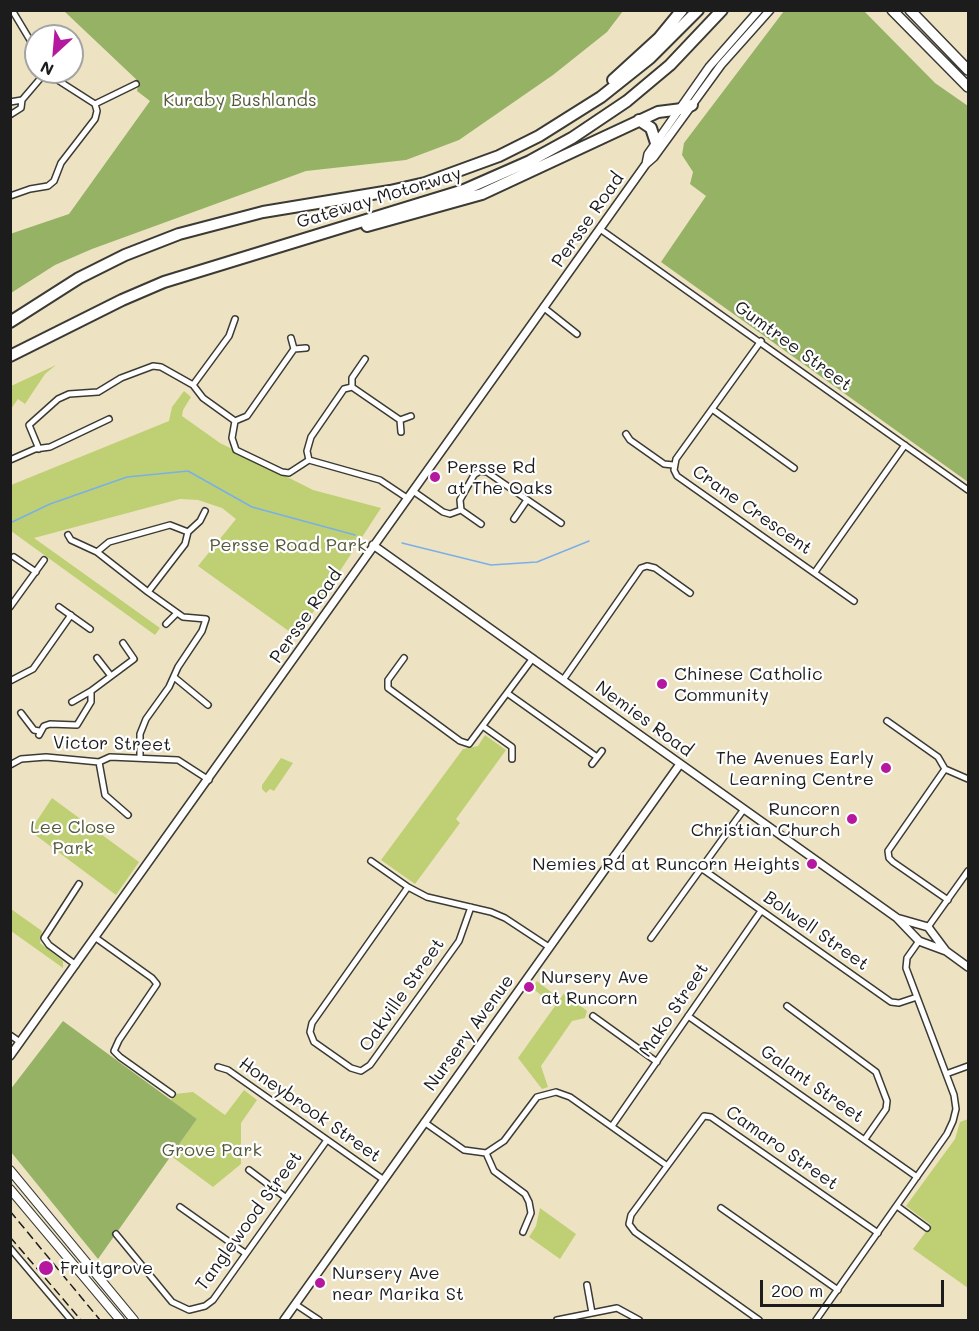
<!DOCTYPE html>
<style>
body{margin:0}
#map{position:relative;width:979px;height:1331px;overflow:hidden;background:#ede3c3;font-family:Mali,sans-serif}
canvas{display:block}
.frame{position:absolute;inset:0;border:12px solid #1c1c1c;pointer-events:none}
.north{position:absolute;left:24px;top:24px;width:60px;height:60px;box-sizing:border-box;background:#fff;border:2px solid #a4a4a4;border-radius:50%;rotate:206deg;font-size:16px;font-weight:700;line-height:24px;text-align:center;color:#1c1c1c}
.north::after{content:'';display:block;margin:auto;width:21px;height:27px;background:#b5179e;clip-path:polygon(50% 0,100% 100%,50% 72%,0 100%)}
.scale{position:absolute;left:760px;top:1280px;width:184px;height:27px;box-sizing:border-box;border:3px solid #1c1c1c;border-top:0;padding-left:8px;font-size:18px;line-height:21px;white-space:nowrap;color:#1c1c1c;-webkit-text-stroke:4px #fff;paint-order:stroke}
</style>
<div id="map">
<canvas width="979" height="1331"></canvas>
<div class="frame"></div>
<div class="north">N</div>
<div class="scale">200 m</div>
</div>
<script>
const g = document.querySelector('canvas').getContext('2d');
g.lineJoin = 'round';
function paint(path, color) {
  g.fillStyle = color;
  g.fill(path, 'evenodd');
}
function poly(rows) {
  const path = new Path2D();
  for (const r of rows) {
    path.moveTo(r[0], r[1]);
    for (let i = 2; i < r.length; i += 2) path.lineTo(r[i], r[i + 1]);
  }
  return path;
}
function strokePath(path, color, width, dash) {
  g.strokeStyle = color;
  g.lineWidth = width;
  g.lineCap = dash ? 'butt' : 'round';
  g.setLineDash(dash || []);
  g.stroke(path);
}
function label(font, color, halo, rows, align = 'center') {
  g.font = font + ' Mali,sans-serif';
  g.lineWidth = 4.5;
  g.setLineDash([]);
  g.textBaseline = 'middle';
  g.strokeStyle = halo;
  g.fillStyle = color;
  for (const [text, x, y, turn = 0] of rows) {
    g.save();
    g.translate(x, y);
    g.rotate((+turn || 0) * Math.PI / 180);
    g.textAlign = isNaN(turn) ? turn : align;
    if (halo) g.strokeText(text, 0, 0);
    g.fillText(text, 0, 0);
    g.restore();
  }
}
const green = poly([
 [56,365,45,374,25,404,18,399,11,409,11,386],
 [184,391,191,397,183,410,182,416,220,443,313,490,381,508,297,637,198,566,236,519,222,508,198,500,180,499,34,538,160,628,155,635,11,531,11,485,169,421,172,407],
 [485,735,506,750,456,819,460,823,415,884,381,860,463,749,478,746],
 [281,758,293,763,274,791,270,789,266,793,262,789,262,785],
 [52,798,139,862,116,895,30,831],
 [11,909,42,931,40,943,63,961,63,968,11,931],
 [537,981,560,999,564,993,587,1011,585,1018,572,1021,541,1066,548,1087,542,1089,518,1058,555,1006,532,988],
 [244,1090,257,1100,241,1123,241,1164,213,1187,171,1156,197,1119,171,1100,175,1094,193,1092,225,1115],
 [968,1119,968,1288,913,1249,931,1225,906,1206,955,1139,960,1122],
 [540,1208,576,1234,560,1259,529,1237,536,1226]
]);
const forest = poly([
 [64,11,623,11,607,32,553,75,459,140,406,160,306,171,92,249,55,265,11,293,10,234,69,214,150,101,137,91,139,82],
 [784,11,864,11,935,83,968,106,968,482,661,262,706,196,690,184,693,172,682,155,684,143],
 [63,1021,197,1119,98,1259,11,1152,10,1090]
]);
const stream = poly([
 [10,523,50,504,127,477,188,471,252,507,355,535],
 [402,543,491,565,537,562,589,541]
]);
const minor = poly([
 [12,10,36,50],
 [22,100,45,73],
 [10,102,22,100,21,108,10,115],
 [95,104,136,84],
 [10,196,30,189,48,186,54,181,61,163,95,119,97,111,95,104,45,72],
 [600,229,968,490],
 [543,307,577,334],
 [291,338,294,349,306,348],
 [761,341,676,459,674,470,677,476,854,601],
 [193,385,229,336,235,319],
 [352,387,352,378,365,359],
 [712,409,794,468],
 [235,421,247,416,294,349],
 [401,432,400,420,411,416],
 [626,434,630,440,664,464,673,465],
 [39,449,29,425,58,399,69,394,98,392,121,378,153,366,161,367,193,385,203,398,235,421,232,438,236,450,282,472,289,473,309,460,380,480,407,498],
 [10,460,35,449,50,447,109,419],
 [309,460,307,451,311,437,344,389,352,387,400,420],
 [413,491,443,512,450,514,461,510],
 [514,519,527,500],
 [481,524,461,510,460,500,474,475,480,471,487,472,561,523],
 [188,532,185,544,148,592,97,552,109,542,170,525,188,532,200,521,205,511],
 [68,535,71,540,97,552],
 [14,557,36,572],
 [815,572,905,445],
 [10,607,44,560],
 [59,607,90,629],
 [166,624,176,614],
 [97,658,111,676],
 [404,658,388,680,388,688,460,741,469,744,533,658],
 [174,677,208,705],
 [563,680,641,568,647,566,655,568,690,593],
 [10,681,33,669,71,615],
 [507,693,597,757],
 [72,702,91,691],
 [21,713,34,730,39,731],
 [887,721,938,757,945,769,968,779],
 [484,727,512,747,512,759],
 [39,735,44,726,50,724,77,725,91,702,91,691,134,659,123,643],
 [140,758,140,734,146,719,169,687,178,667,202,631,206,619,183,617,148,592],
 [99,762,105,795,128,815],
 [592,764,602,751],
 [10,765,21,759,46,757,99,762,110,757,178,760,209,780],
 [945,769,888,851,889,858,893,862,948,900],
 [371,861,408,887,427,897,491,912,505,918,549,947],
 [701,868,891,1002,899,1003,917,997],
 [408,887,312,1023,310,1032,314,1042,351,1068,361,1071,370,1065,459,941,471,907],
 [928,927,968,871],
 [96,938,152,978,157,984,119,1040,114,1051,120,1057,172,1094],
 [651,938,744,809],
 [76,965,49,945,44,938,79,884],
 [787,1006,876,1072,887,1101,886,1109,865,1139],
 [593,1016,657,1062],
 [688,1016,917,1177],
 [10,1035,20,1042],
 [218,1067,228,1070,384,1180],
 [946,1074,968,1066],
 [424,1122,464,1150,486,1153,504,1141,537,1097,556,1092,570,1097,666,1165],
 [612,1126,761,911],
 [486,1153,494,1171,525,1194,529,1202,531,1213,523,1232],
 [249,1170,285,1197],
 [897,1206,927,1228],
 [180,1207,245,1253],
 [721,1208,838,1290],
 [116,1234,172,1302,189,1310,205,1306,213,1300,327,1140],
 [10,1248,71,1320],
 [587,1285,592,1313],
 [295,1304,319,1320],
 [557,1320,617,1308,639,1320],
 [759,1320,635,1232,629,1224,631,1215,704,1116,711,1117,878,1233],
 [816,1320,947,1134,953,1121,956,1109,954,1095,906,968,907,958,919,941]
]);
const tertiary = poly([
 [646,164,648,154,709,67,759,10],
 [373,545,897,918,919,941,946,951],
 [900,919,928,927,946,951,968,967],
 [10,1056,646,164,654,157,721,65,770,10],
 [284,1320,680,764]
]);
const secondary = poly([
 [10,1170,134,1320],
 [10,1189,120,1320]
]);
const primary = poly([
 [892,10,968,87],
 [910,10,968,70]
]);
const motorway = poly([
 [613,80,659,38,682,10],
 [639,120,651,128,656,143],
 [367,226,482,194,658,112,682,109,692,105],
 [10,322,79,278,125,255,179,234,263,212,390,191,425,183,499,156,539,136,601,97,650,58,698,10],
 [10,356,122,300,164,282,464,190,530,161,572,138,627,101,670,65,722,10]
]);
const rail = poly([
 [10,1211,100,1320],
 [10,1237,81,1320]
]);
const markers = [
 [435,477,6,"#b5179e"],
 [662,684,6,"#b5179e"],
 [886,768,6,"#b5179e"],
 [852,819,6,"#b5179e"],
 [812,864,6,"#b5179e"],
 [529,987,6,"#b5179e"],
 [46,1268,8,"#b5179e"],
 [320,1283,6,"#b5179e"]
];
const parkNames = [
 ["Kuraby Bushlands",240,100],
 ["Persse Road Park",288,545],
 ["Lee Close",73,827],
 ["Park",73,848],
 ["Grove Park",212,1150]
];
const streetNames = [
 ["Gateway Motorway",379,198,-17],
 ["Persse Road",588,220,-55],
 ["Gumtree Street",793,346,36],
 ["Crane Crescent",752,510,35],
 ["Persse Road",306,616,-55],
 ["Nemies Road",644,719,36],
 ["Victor Street",112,744,1],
 ["Bolwell Street",816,931,35],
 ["Oakville Street",402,995,-55],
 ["Mako Street",674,1010,-56],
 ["Nursery Avenue",469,1033,-54],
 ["Galant Street",812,1084,35],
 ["Honeybrook Street",310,1110,35],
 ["Camaro Street",782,1148,35],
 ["Tanglewood Street",249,1221,-54]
];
const poiNames = [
 ["Persse Rd",447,467],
 ["at The Oaks",447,488],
 ["Chinese Catholic",674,674],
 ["Community",674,695],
 ["The Avenues Early",874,758,"right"],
 ["Learning Centre",874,779,"right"],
 ["Runcorn",840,809,"right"],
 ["Christian Church",840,830,"right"],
 ["Nemies Rd at Runcorn Heights",800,864,"right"],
 ["Nursery Ave",541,977],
 ["at Runcorn",541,998],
 ["Fruitgrove",60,1268],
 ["Nursery Ave",332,1273],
 ["near Marika St",332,1294]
];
paint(green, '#bed073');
paint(forest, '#96b265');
strokePath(stream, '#7aafe8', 1.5);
strokePath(minor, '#3b3a35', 8);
strokePath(tertiary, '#3b3a35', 10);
strokePath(secondary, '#3b3a35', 10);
strokePath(primary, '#3b3a35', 12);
strokePath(motorway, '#3b3a35', 14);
strokePath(minor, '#fff', 5);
strokePath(tertiary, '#fff', 7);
strokePath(secondary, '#fff', 8);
strokePath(primary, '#fff', 9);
strokePath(motorway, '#fff', 10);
strokePath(rail, '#1c1c1c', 1.5, [9, 4.5]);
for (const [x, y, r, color] of markers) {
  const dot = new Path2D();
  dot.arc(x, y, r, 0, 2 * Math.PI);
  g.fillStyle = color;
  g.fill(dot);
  strokePath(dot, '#fff', 2);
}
label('18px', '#555b3a', '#fff', parkNames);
label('18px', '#1c1c1c', '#fff', streetNames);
label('18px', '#1c1c1c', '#fff', poiNames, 'left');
</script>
